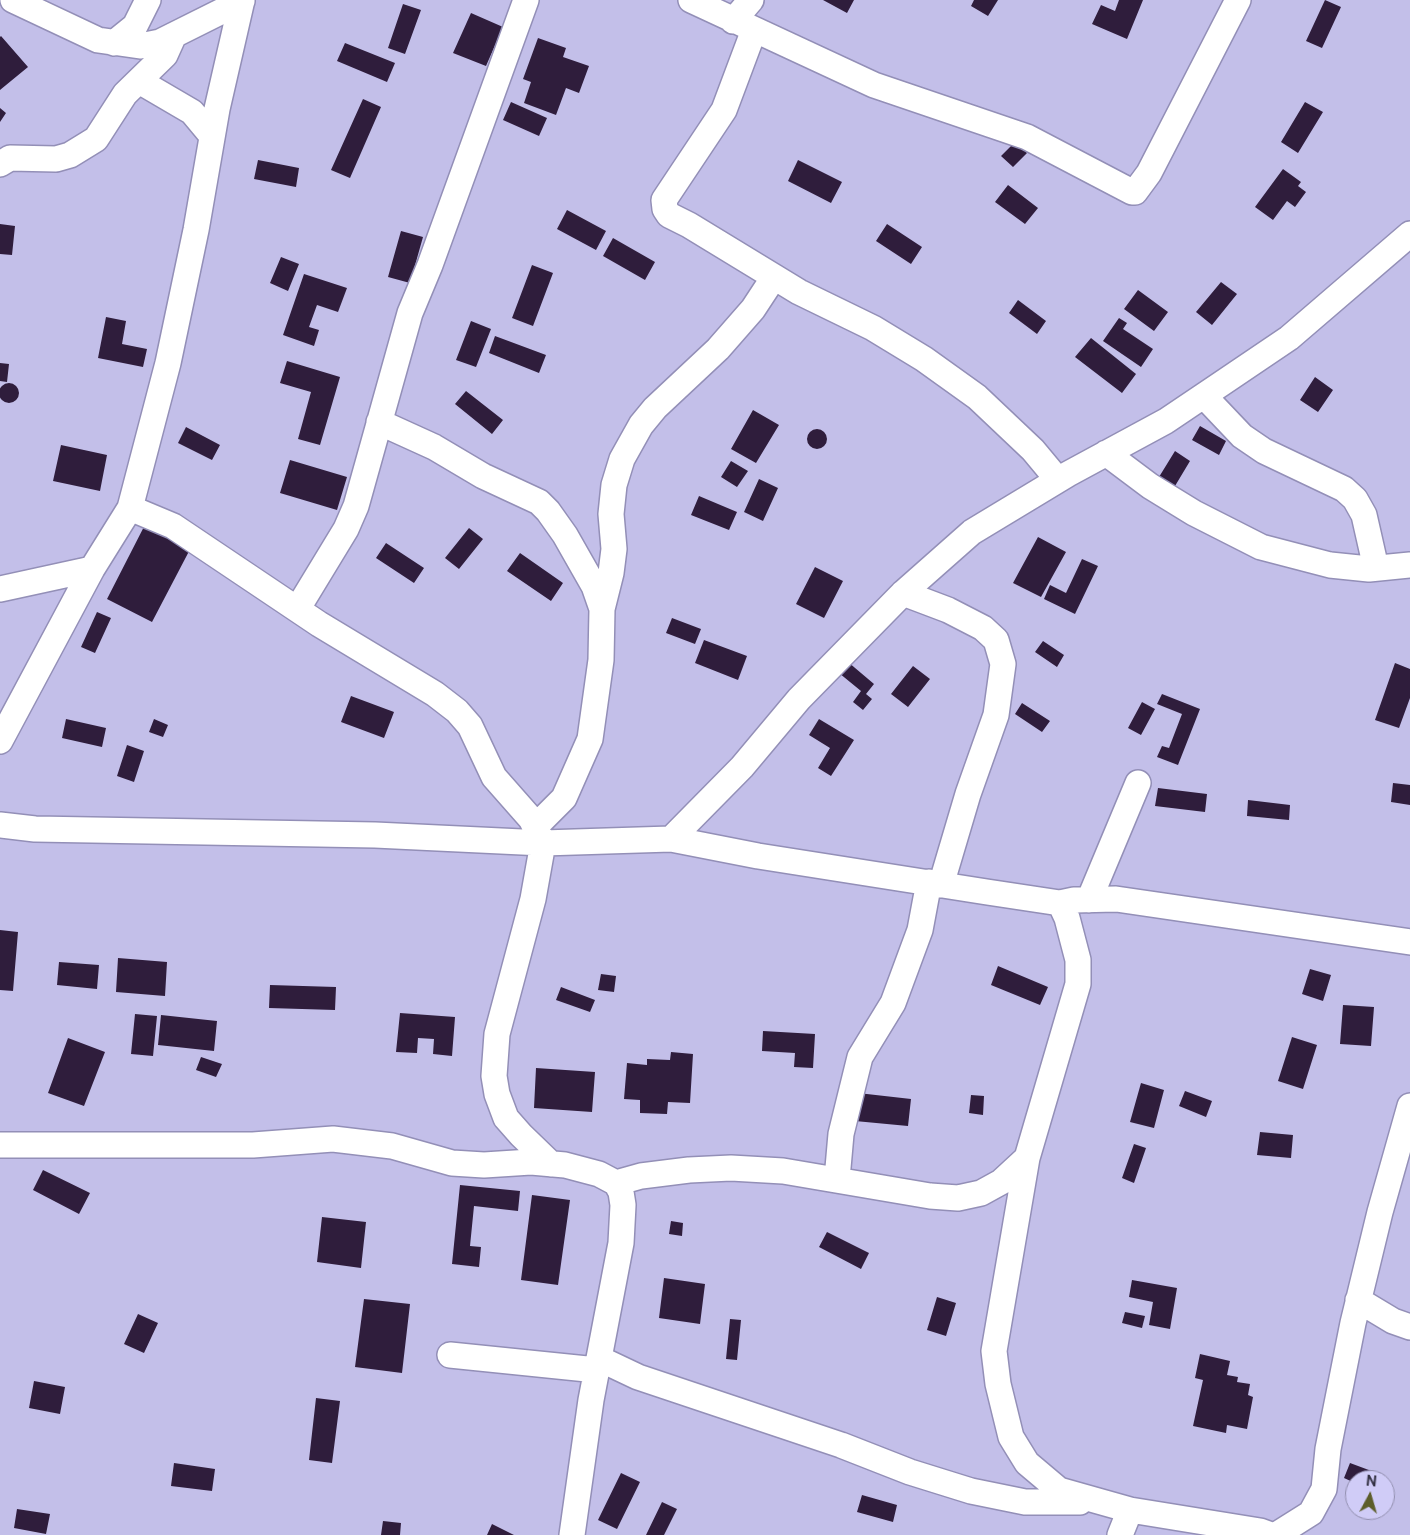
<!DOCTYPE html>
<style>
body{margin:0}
#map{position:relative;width:1410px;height:1535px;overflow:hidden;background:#c3bfe9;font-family:"Public Sans",sans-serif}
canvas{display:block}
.north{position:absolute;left:1345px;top:1470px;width:50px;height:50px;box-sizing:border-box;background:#d0ccf7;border:1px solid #918eae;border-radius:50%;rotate:6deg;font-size:14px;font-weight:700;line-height:20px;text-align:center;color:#323041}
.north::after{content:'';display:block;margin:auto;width:18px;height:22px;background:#5c5d2a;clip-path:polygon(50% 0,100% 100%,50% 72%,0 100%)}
</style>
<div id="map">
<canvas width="1410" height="1535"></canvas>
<div class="north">N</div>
</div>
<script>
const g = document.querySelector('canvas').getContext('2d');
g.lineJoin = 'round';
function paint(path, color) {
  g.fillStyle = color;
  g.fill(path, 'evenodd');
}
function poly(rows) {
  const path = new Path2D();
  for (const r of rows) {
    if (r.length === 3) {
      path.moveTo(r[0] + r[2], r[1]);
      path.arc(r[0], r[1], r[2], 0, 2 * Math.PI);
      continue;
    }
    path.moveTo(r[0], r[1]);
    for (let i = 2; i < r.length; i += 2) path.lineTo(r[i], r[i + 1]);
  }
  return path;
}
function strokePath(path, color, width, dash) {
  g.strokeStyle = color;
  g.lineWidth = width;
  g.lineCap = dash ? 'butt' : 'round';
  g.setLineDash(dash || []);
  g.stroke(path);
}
const building = poly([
 [823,0,854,0,847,13],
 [974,0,998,0,988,16,971,6],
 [1119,0,1143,0,1127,39,1092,24,1101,5,1115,11],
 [1325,0,1341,7,1322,48,1306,41],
 [403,4,421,10,405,54,388,48],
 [471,13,503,27,486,66,453,53],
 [1,36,28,67,0,90,0,37],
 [538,38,566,48,563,57,589,66,579,93,566,88,556,115,524,103,531,82,523,79],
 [345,43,395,63,387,82,337,61],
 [363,99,381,107,350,178,331,170],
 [511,102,547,118,539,136,503,120],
 [1305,102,1323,112,1298,153,1281,142],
 [0,108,6,113,0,122],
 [1016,141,1027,153,1013,167,1001,156],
 [258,160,299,168,296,187,254,179],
 [798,160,842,182,831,203,788,181],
 [1283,169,1301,182,1298,186,1306,192,1295,207,1287,201,1273,220,1255,207],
 [1008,185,1038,208,1025,224,995,202],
 [567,210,606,231,596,250,557,229],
 [0,224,15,226,12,255,0,254],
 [887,224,922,247,911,264,876,241],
 [401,231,423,237,410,283,388,277],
 [613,238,655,262,645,280,603,256],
 [281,257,299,264,288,291,270,283],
 [532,265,553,273,533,326,512,318],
 [304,274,347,288,338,312,317,305,309,327,319,330,314,346,283,335],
 [1221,282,1237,294,1212,325,1196,312],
 [1138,290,1168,312,1154,331,1124,309],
 [1018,300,1046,321,1037,334,1009,313],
 [106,317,126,321,122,344,147,349,143,367,98,358],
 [1119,318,1127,323,1123,329,1153,349,1141,367,1103,341],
 [471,321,491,329,476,367,456,360],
 [495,336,546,355,539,373,489,353],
 [1091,338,1136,374,1122,393,1075,357],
 [287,361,340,377,320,445,298,439,311,392,280,383],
 [0,363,9,364,7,382,0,381],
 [1315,377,1333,390,1318,412,1300,400],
 [9,393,10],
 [466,391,503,420,492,434,455,404],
 [753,410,779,425,756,463,731,449],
 [1200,426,1226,441,1219,455,1192,440],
 [186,427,220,445,212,460,178,443],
 [817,439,10],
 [61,445,107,455,100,491,53,481],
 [1175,451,1190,461,1175,486,1159,477],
 [290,460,347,477,337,510,280,493],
 [731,461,748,471,737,487,721,477],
 [759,479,778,488,763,521,744,512],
 [699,496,737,512,729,530,691,515],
 [151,513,197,536,152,622,107,599],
 [469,528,483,539,459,569,445,558],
 [1038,537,1066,552,1041,597,1013,583],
 [386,543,424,568,414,583,376,558],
 [520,553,563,583,551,601,507,571],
 [1082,559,1098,566,1075,614,1044,599,1050,585,1066,593],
 [815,567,843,581,824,618,796,604],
 [97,612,111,618,95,653,81,647],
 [672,618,701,629,695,644,666,633],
 [704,640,747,656,738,680,695,663],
 [1043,641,1064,655,1057,667,1035,652],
 [848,662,874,684,866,694,872,699,863,710,853,702,861,691,839,673],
 [1395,663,1410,669,1410,698,1399,728,1375,720],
 [913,666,930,679,908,707,891,694],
 [1162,694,1200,709,1178,765,1157,757,1162,746,1169,748,1182,714,1157,704],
 [351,696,394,712,384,738,341,722],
 [1142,702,1155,709,1141,735,1128,728],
 [1022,703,1050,721,1042,732,1015,714],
 [66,719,106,728,102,747,62,738],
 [154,719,168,725,163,737,149,732],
 [819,719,854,740,831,776,818,768,830,748,809,735],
 [127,745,144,751,134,782,117,776],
 [1393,783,1410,785,1410,805,1391,802],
 [1158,788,1207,794,1205,812,1155,806],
 [1248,800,1290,805,1289,820,1247,816],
 [0,930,18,932,13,991,0,990],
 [118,958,167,962,165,996,116,992],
 [59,962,99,965,97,989,57,985],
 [998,966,1048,987,1040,1005,991,985],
 [1310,969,1331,975,1323,1001,1302,994],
 [601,974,616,976,614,992,598,990],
 [270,985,336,987,335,1010,269,1008],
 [561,987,595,1000,590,1012,556,1000],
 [1343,1005,1374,1007,1371,1046,1340,1044],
 [400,1013,455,1017,452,1056,433,1054,434,1039,418,1038,417,1053,396,1052],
 [135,1014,157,1016,153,1056,131,1054],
 [161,1015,217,1021,214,1051,158,1045],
 [763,1031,815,1034,813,1068,794,1067,795,1053,762,1051],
 [1292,1037,1317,1045,1303,1089,1278,1081],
 [68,1038,105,1052,84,1106,48,1093],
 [671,1052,693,1054,690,1103,668,1102,667,1114,640,1113,640,1100,624,1099,627,1063,647,1065,647,1059,670,1060],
 [201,1057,222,1064,216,1077,196,1070],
 [536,1068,595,1072,592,1112,534,1108],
 [1141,1083,1164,1090,1154,1128,1130,1122],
 [1185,1091,1212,1101,1206,1117,1179,1106],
 [858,1093,911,1099,908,1126,855,1121],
 [971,1095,984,1096,983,1115,969,1113],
 [1260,1132,1293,1135,1291,1158,1257,1155],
 [1134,1144,1146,1148,1134,1183,1122,1178],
 [43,1170,90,1193,79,1214,33,1190],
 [460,1185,520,1191,518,1211,474,1206,470,1246,481,1247,479,1267,452,1264],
 [532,1195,570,1200,558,1285,521,1280],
 [322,1217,366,1222,361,1268,317,1262],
 [671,1221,683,1223,682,1236,669,1234],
 [827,1232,869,1253,861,1269,819,1247],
 [664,1278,705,1284,700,1324,659,1318],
 [1132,1280,1177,1288,1170,1329,1149,1325,1153,1302,1129,1297],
 [937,1297,956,1303,946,1336,927,1330],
 [364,1299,410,1304,402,1373,355,1367],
 [1125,1312,1145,1316,1142,1328,1122,1323],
 [138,1314,158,1323,144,1353,124,1344],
 [730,1319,741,1320,737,1360,726,1359],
 [1200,1354,1230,1361,1227,1375,1238,1377,1237,1382,1250,1384,1248,1395,1253,1397,1247,1429,1227,1425,1226,1433,1193,1426,1203,1380,1195,1378],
 [34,1381,65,1387,60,1414,29,1408],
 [316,1398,340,1401,332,1463,309,1460],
 [174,1463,215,1469,212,1491,171,1486],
 [1350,1463,1385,1476,1384,1480,1355,1480,1355,1483,1344,1478],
 [621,1473,640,1482,617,1529,598,1520],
 [862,1495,897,1505,893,1522,857,1512],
 [662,1502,677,1509,664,1535,646,1535],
 [17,1509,50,1514,46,1534,14,1528],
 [383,1521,401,1523,400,1535,381,1535],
 [492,1524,514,1535,487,1535]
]);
const street = poly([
 [13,0,98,40,140,46,160,42,242,1],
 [691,0,874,85,1027,137,1132,192,1135,192,1149,173,1238,0],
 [733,21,751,0],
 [754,30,724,110,664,200,665,209,669,215,689,225,799,292,873,328,924,359,977,397,1033,450,1058,480],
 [114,43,135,26,148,0],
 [139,81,192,112,212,136],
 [0,164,10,158,56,159,70,155,96,139,125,94,165,55,174,35],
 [1204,396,1242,436,1264,451,1344,489,1355,499,1364,515,1376,568],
 [379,422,434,447,483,476,539,502,548,511,565,535,594,586,602,609,601,660,590,739,564,798,535,827],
 [1106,453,1150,486,1194,513,1261,547,1330,565,1369,569,1410,565],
 [130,508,173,526,319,624,435,694,457,711,470,726,494,777,531,819,543,843,533,899,497,1034,494,1076,497,1094,506,1118,521,1135,551,1164],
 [0,589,92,569],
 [903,593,948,610,983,628,996,640,1003,664,996,715,968,794,941,885],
 [298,608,346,529,356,506,410,313,430,265,526,0],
 [602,609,611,573,614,549,611,514,614,485,622,459,641,425,655,408,718,349,753,309,774,277],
 [0,741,92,569,130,508,168,363,196,230,217,109,242,0],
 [0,825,35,829,375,835,543,843,671,839,758,856,987,892,1060,903,1074,900,1116,899,1410,942],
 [671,839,742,767,799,699,903,593,972,532,1068,474,1166,421,1215,388,1289,338,1410,234],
 [1089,900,1138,783],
 [1060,903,1067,918,1078,960,1078,984,1027,1158,994,1351,998,1384,1011,1437,1027,1463,1059,1490,1130,1510,1260,1531,1271,1535],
 [0,1145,253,1145,333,1139,392,1146,452,1163,484,1165,531,1162,565,1165,599,1174,616,1183,621,1192,623,1205,621,1243,591,1400,572,1535],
 [837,1179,841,1134,860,1057,893,1003,920,930,929,882],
 [616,1183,641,1176,689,1170,731,1168,783,1171,930,1196,958,1198,981,1193,1001,1182,1027,1158],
 [1358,1300,1393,1321,1410,1327],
 [450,1355,597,1370],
 [600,1359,638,1377,841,1445,910,1472,971,1491,1025,1502,1080,1502],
 [1120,1535,1130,1510],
 [1276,1535,1311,1513,1324,1489,1328,1449,1353,1323,1380,1212,1410,1106]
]);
paint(building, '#2f1d3c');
strokePath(street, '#938fb7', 28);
strokePath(street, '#fff', 25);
</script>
